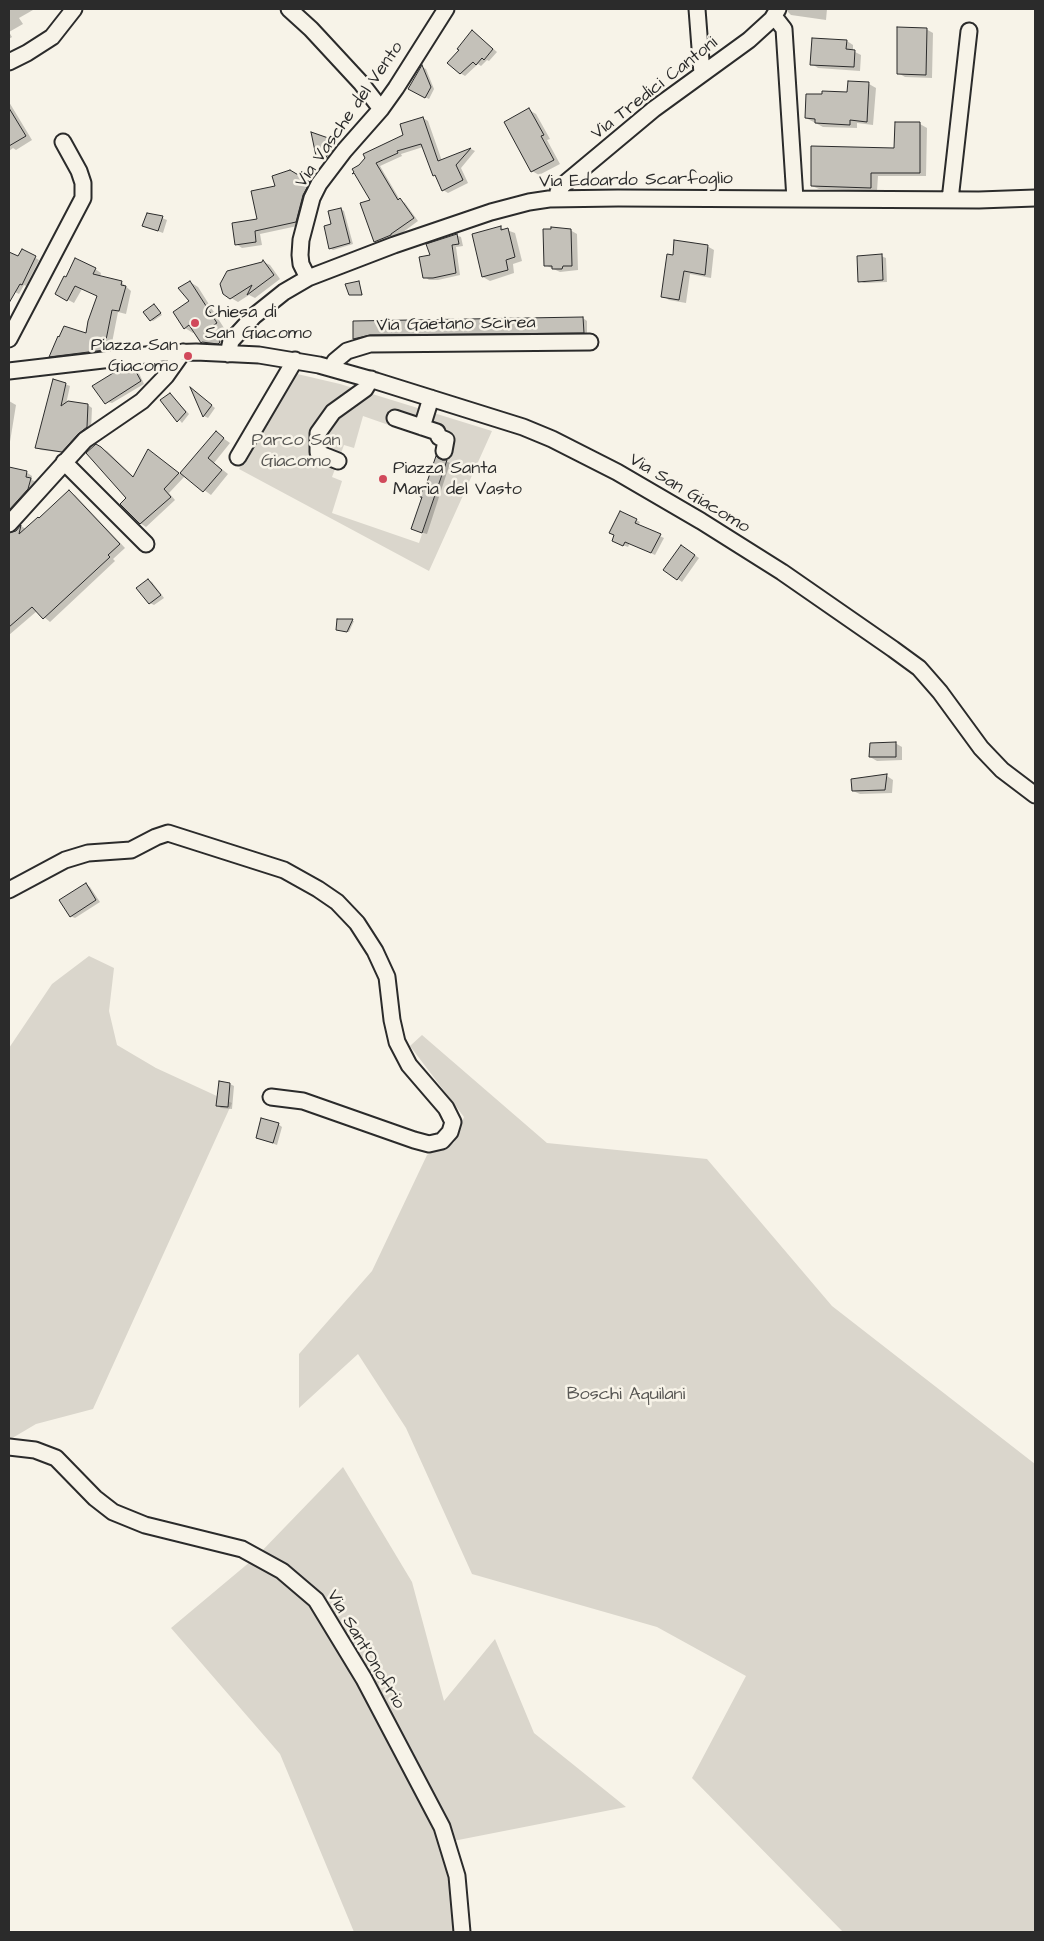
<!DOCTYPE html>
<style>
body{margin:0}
#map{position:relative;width:1044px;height:1941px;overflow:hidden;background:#f7f3e8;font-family:"Architects Daughter",sans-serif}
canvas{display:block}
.frame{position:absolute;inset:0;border:10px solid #2b2b2b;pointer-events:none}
</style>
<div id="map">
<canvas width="1044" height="1941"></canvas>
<div class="frame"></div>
</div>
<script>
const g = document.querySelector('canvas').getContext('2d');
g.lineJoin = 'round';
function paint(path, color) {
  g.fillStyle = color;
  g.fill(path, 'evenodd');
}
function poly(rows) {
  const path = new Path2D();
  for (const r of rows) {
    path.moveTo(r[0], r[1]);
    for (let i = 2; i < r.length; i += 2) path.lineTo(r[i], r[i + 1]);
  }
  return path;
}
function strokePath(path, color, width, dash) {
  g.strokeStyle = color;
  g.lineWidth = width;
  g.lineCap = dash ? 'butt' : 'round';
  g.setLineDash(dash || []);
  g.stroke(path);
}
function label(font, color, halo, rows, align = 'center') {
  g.font = font + ' "Architects Daughter",sans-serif';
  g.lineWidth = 5;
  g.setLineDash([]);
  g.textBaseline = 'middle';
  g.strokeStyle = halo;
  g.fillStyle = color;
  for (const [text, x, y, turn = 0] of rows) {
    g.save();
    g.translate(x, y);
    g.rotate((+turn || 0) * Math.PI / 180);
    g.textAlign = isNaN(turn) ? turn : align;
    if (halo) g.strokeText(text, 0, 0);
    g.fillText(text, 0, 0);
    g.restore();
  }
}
const green = poly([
 [293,373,340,384,492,431,429,571,239,469],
 [363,416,440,443,437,454,448,457,419,543,332,513,342,481,332,477,344,445,354,448],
 [89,956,114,968,109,1011,117,1045,156,1068,232,1103,93,1409,36,1424,9,1440,9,1048,52,984],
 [422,1035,547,1143,707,1159,832,1306,1035,1464,1035,1932,843,1932,692,1778,746,1676,657,1627,472,1574,406,1428,358,1354,299,1408,299,1354,372,1271,427,1155,454,1143,464,1117,410,1046],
 [343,1467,412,1582,444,1701,495,1639,534,1733,626,1807,448,1842,467,1932,354,1932,280,1754,171,1628,257,1556]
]);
const shadow = poly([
 [9,9,33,9,33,10,19,18,23,24,9,32,12,37,9,39],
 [788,9,827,9,826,20,791,15,788,12],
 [926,29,933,33,932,78,905,77,898,73],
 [476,34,497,52,489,61,487,60,481,66,478,64,465,76,460,73],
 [847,41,853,45,853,51,861,55,860,71,818,68,812,64],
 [422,67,426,69,434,89,429,99,413,91],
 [869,84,876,88,873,125,857,123,857,128,823,127,806,118],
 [9,102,32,140,16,150,13,148,9,151],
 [529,110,536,114,550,139,547,140,560,164,539,175,532,171],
 [423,118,428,121,442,161,471,149,475,151,461,168,468,183,448,193,443,190,437,177,434,175,423,147,401,154,402,156,380,166,400,200,405,203,418,221,395,238,380,244,375,242,361,204,371,201,357,175,354,173,405,136],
 [896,123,920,124,927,128,926,176,878,176,877,191,819,189,812,186,896,149],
 [312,134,338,144,330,162,322,158],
 [290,171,315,186,302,225,260,234,262,245,242,248,236,244,258,220,276,187],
 [341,209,344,211,353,244,333,250,330,248,332,225],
 [162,218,167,220,163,233,144,226],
 [501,228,515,233,522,261,513,264,514,273,490,281,483,277],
 [570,230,577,234,578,270,560,272,545,265],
 [456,235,461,237,463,246,456,247,460,275,438,280,429,280,425,277,431,256],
 [707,246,714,250,711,278,690,274,686,303,669,300,663,296,674,256],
 [22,250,39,260,26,286,24,285,19,294,9,289,9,253,18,258],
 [881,256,886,258,887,282,864,283,859,281],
 [264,262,270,265,280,279,255,298,249,295,238,302,224,294],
 [95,269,101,273,100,277,121,282,131,291,126,314,118,312,110,353,56,360,50,356,87,335,98,296,82,289,74,303,57,294],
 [190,282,198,287,224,328,220,331,227,347,210,347,201,342,195,332,193,333,185,328,191,302],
 [359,283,363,295,350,294],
 [156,306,162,315,153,321,151,320],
 [583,318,587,321,587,334,375,336,358,341,354,339,354,322],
 [134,369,138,371,144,384,112,403,104,401,129,378],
 [54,380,70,386,66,404,88,405,92,408,91,430,66,453,41,450,37,448],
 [192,390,215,408,208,418,204,416],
 [170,394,189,414,182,423,162,400],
 [9,401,16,405,9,448],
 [216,433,230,443,214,463,228,474,211,495,185,476,169,493,175,500,146,527,140,523,100,448,107,451,134,477,154,454,180,474],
 [437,457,450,463,427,534,417,531,423,497,421,496],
 [11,469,26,472,32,476,32,480,36,482,34,492,9,520,9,479],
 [69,492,75,495,125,548,113,559,115,561,50,622,37,611,9,635,9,534,13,534,21,526,26,529,40,520],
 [636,520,640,522,638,526,664,538,655,555,630,543,628,547,617,543],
 [685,549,699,558,682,582,665,570],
 [148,580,152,582,164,598,154,605,150,603],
 [352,621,354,621,349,632,337,630],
 [895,743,902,747,902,760,877,761,870,757],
 [887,776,893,780,892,793,860,794,853,791],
 [86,884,90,887,100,902,75,918,70,916],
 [230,1084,234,1086,232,1109,221,1108,218,1106],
 [278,1124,282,1127,277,1145,257,1138]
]);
const building = poly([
 [897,27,927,28,926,75,897,74,897,27],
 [472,30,493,49,484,60,482,58,476,65,473,62,460,74,447,63,459,50,457,49,472,30],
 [812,38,847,40,846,49,855,50,854,67,810,65,812,38],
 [422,65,431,87,425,98,408,89,422,65],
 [848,81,869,82,867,122,850,120,850,125,815,123,815,119,805,118,806,94,822,94,822,91,847,92,848,81],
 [9,108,26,136,9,146,9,108],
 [529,108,544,135,541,136,554,160,531,172,504,122,529,108],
 [423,117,438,161,471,148,456,165,463,180,442,191,435,175,433,176,421,144,397,151,398,153,376,163,398,200,400,198,414,218,391,234,391,235,374,242,360,203,370,200,354,173,352,174,354,172,352,169,359,165,365,158,363,154,403,135,400,124,423,117],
 [895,122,920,122,920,173,871,173,871,188,811,186,811,146,894,148,895,122],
 [311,132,334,140,325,160,316,156,311,132],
 [290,170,310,182,303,195,296,222,255,231,256,242,235,245,232,223,257,219,251,191,275,186,272,176,290,170],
 [341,208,350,243,329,249,324,226,331,224,328,211,341,208],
 [147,213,163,216,158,231,142,226,147,213],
 [501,226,501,230,508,228,515,257,506,260,508,270,482,277,472,234,501,226],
 [551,227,571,229,572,266,563,266,562,269,552,269,552,266,544,266,543,229,551,229,551,227],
 [457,234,459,244,452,245,456,273,433,278,423,278,419,257,430,255,426,244,457,234],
 [674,240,708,245,705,275,684,271,679,300,661,297,667,254,673,255,674,240],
 [22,249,36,256,22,285,20,284,9,303,9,252,18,256,22,249],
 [882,254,883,280,858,282,857,256,882,254],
 [75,258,96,268,93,274,122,281,121,285,126,286,119,311,112,310,104,350,49,357,58,336,59,337,64,326,86,333,88,321,97,296,75,286,67,301,55,294,64,276,66,277,75,258],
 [263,260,274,275,247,295,252,285,230,299,223,294,220,284,227,271,262,262,263,260],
 [190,281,217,323,212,326,220,342,218,344,202,342,201,343,189,325,184,329,173,312,189,301,178,288,190,281],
 [359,281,362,295,349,295,345,284,359,281],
 [154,304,161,313,150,321,143,312,154,304],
 [583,317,584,333,370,335,353,339,353,321,583,317],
 [123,367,127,372,134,368,141,381,105,404,92,386,123,367],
 [53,379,66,383,61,406,68,401,88,404,87,427,78,434,62,452,35,448,53,379],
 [190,387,212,405,203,417,190,387],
 [170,393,186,412,177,422,160,400,170,393],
 [216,431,224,438,208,458,222,470,203,492,180,473,216,431],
 [96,444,101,447,133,477,148,449,179,473,164,489,171,497,140,524,120,504,126,498,86,453,96,444],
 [436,456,442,460,447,460,422,533,411,529,422,497,420,497,424,485,426,485,436,456],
 [9,467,27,471,26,477,31,478,28,489,9,510,9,467],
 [69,490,120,544,108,555,110,557,43,619,32,607,9,627,9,533,16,531,21,525,19,534,38,517,39,518,69,490],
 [620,511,637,519,635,523,661,534,651,553,625,542,623,546,612,541,614,535,609,533,620,511],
 [681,545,695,555,677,580,663,570,681,545],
 [148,579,161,595,149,604,136,588,148,579],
 [337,619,353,619,347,632,336,630,337,619],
 [896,742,896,757,869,757,870,743,896,742],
 [887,774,885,790,852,791,851,779,887,774],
 [86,883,96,900,70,917,59,900,86,883],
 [219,1081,230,1083,228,1107,216,1106,219,1081],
 [261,1118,279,1123,273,1143,256,1138,261,1118]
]);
const minor = poly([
 [289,9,311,29,361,83,381,109],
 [697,9,702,74],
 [773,18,777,20,784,29,795,199],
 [9,62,27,53,52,37,74,9],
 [559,199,558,192,563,185,654,109,749,40,772,19,778,9],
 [950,200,969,31],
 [308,278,301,264,300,255,301,240,312,198,319,184,344,151,381,109,396,88,446,9],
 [9,339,83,198,83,183,79,171,63,142],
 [228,354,231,341,254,316,284,292,308,278,394,245,491,212,529,202,549,199,618,198,979,200,1035,198],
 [331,368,335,361,347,351,370,344,590,342],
 [9,371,163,353,196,352,259,355,319,365,376,381,523,427,552,439,617,472,701,521,782,572,893,649,919,668,940,692,981,748,1002,770,1035,795],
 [395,418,437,432,439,437,446,440,444,451],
 [422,427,431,398],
 [238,457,295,360],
 [338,461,323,455,318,452,318,433,333,412,365,389,371,379],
 [64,462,146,544],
 [9,524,85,440,142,401,166,376,183,352],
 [9,890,65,860,88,853,131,850,156,837,168,833,284,870,318,889,337,902,357,923,375,951,387,977,392,1020,397,1042,409,1065,446,1108,453,1122,450,1132,442,1141,429,1144,414,1140,303,1101,271,1097],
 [9,1447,35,1450,56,1458,95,1498,113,1512,145,1525,242,1549,282,1571,316,1600,364,1679,442,1827,457,1876,462,1932]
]);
const markers = [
 [195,323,5,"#d1495b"],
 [188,356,5,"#d1495b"],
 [383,479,5,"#d1495b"]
];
const streetNames = [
 ["Via Tredici Cantoni",655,89,-38],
 ["Via Vasche del Vento",350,115,-55],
 ["Via Edoardo Scarfoglio",636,181,-1],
 ["Via Gaetano Scirea",456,325,-1],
 ["Via San Giacomo",689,494,31],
 ["Via Sant'Onofrio",365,1650,59]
];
const poiNames = [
 ["Chiesa di",205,313],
 ["San Giacomo",205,334],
 ["Piazza San",178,346,"right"],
 ["Giacomo",178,367,"right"],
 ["Piazza Santa",393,469],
 ["Maria del Vasto",393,490]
];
const parkNames = [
 ["Parco San",296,441],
 ["Giacomo",296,462],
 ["Boschi Aquilani",626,1395]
];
paint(green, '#dad6cc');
paint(shadow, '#0003');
paint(building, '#c4c1b9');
strokePath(building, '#2b2b2b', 1);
strokePath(minor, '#2b2b2b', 19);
strokePath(minor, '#f7f3e8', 15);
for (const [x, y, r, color] of markers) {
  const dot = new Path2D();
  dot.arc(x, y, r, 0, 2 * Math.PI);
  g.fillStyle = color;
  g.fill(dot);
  strokePath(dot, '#f7f3e8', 2);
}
label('18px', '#2b2b2b', '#f7f3e8', streetNames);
label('18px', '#2b2b2b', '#f7f3e8', poiNames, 'left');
label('18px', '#575653', '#f7f3e8', parkNames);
</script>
